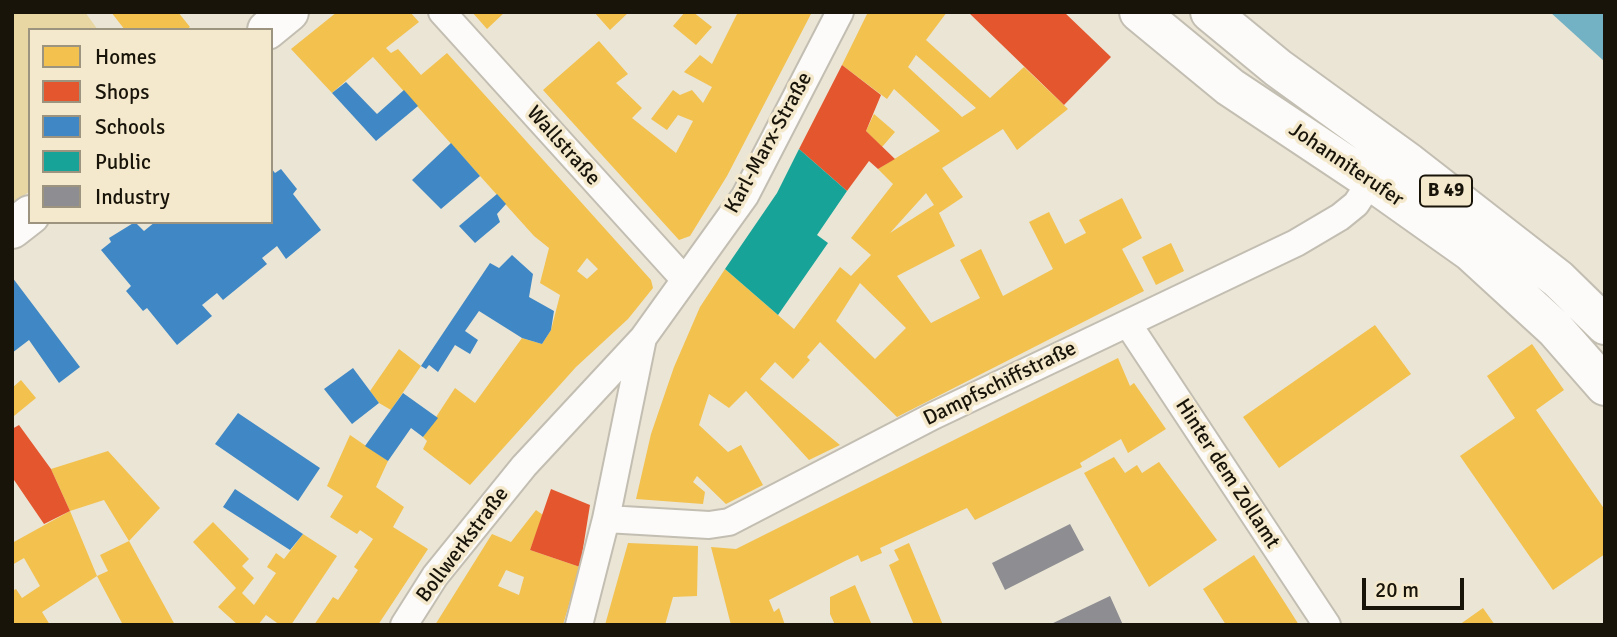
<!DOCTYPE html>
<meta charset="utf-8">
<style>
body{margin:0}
#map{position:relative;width:1617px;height:637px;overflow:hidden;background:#ebe5d5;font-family:Signika,sans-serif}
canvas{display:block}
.frame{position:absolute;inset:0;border:14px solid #18140a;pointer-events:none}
.legend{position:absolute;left:28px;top:28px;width:245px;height:196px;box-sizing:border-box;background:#f4e9cc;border:2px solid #9c947e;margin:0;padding:9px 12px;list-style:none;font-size:21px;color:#18140a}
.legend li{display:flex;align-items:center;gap:14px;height:35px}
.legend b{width:35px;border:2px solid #9c947e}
.scale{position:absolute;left:1362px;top:578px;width:102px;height:32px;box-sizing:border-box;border:4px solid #18140a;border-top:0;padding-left:9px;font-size:21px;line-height:24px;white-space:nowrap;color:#18140a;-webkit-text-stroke:5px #f4e9cc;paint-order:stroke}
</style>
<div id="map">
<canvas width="1617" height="637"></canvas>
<div class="frame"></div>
<ul class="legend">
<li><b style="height:19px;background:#f2c14e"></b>Homes</li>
<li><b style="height:19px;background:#e4572e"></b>Shops</li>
<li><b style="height:19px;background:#3f88c5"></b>Schools</li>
<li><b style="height:19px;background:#17a398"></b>Public</li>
<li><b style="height:19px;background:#8d8d92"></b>Industry</li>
</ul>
<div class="scale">20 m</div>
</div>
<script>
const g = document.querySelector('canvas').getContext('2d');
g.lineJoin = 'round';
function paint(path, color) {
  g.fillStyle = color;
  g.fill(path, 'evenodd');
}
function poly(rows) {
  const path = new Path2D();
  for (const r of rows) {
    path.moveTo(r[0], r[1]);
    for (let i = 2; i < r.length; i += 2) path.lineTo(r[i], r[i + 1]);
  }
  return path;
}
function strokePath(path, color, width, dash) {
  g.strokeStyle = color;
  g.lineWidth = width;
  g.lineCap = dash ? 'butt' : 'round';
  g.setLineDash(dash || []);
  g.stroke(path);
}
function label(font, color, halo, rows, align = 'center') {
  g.font = font + ' Signika,sans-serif';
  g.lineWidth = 7;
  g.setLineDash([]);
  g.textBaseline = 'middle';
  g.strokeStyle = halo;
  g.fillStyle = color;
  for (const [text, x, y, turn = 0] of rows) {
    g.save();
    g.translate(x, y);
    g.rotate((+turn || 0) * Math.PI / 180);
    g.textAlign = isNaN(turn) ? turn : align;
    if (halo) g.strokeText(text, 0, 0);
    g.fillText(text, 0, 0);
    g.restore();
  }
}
const green = poly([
 [12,12,85,12,98,30,30,30,30,191,12,204]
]);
const water = poly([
 [1550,12,1605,12,1605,62]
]);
const homes = poly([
 [111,12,178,12,190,27,186,30,125,30],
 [337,12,410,12,419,22,386,48,391,53,398,49,421,75,447,53,651,280,653,288,628,319,576,367,470,485,423,449,427,441,423,437,455,388,475,403,522,338,542,344,551,330,560,295,540,283,549,248,534,236,373,57,332,93,291,49],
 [587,258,598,269,587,279,577,271],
 [472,12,505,12,487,29],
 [594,12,629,12,610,30],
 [685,12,693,12,712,27,696,45,673,26],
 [738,12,812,12,727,176,690,236,679,240,543,90,599,41,628,74,616,83,642,108,632,118,676,153,693,121,678,115,667,130,651,119,673,90,680,95,692,90,703,103,712,87,684,72,700,55,712,64],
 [868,12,947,12,926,40,990,98,1024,67,1068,109,1017,150,1003,129,942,168,963,197,939,213,955,246,897,276,931,323,980,298,960,260,981,249,1003,296,1053,269,1029,222,1049,212,1065,244,1086,233,1079,220,1122,198,1142,238,1122,249,1144,291,897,417,820,342,807,357,810,360,793,379,775,362,760,379,840,445,809,460,746,391,729,408,709,394,699,425,728,452,741,445,763,485,726,504,697,476,693,482,705,492,703,504,636,499,651,434,674,367,700,307,725,269,794,329,840,267,851,276,871,255,851,238,893,184,878,169,940,131,894,89,887,99,842,65],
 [916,55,976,108,962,117,908,67],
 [926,193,934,205,890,233],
 [860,283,906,328,875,359,836,321],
 [874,114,895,132,882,147,866,131],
 [1171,243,1184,271,1156,285,1142,257],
 [1375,325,1411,374,1279,468,1243,417],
 [1532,344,1564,390,1536,410,1605,510,1605,554,1553,590,1460,456,1515,418,1487,376],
 [399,349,421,366,391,410,379,403,370,391],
 [1118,358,1130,386,1134,383,1166,429,1128,453,1121,439,1080,463,1082,467,975,520,967,508,880,548,882,553,861,562,858,555,845,561,769,600,774,612,779,608,785,625,731,625,711,547,736,549],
 [21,380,36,398,14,416,12,388],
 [350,435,388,461,376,487,404,507,393,527,428,549,378,625,314,625,333,597,338,600,358,570,354,567,373,539,360,530,357,534,330,517,343,496,327,486],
 [108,451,160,508,129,541,104,500,70,511,51,469],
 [1114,457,1125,473,1137,465,1142,473,1159,462,1217,540,1149,587,1084,473],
 [536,510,543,515,530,550,580,567,563,625,435,625,492,534,511,542],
 [506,570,524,577,519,595,498,586],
 [70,511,97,576,42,612,50,625,12,625,12,591,16,589,22,598,40,586,24,558,12,565,12,543],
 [213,522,249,559,242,566,254,578,242,593,254,605,276,573,267,567,276,553,284,559,303,534,337,556,291,625,280,625,266,615,258,625,238,625,218,607,236,588,193,542],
 [129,541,175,625,123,625,97,576,108,571,100,555],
 [628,543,698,546,697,596,673,597,665,625,605,625],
 [909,543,943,625,914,625,889,565,899,560,894,550],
 [1254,555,1285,603,1299,625,1226,625,1203,589],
 [855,585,872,625,835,625,830,614,830,597],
 [1483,608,1495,625,1459,625]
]);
const shops = poly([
 [968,12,1064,12,1111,57,1064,105],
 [842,65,881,95,866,131,895,159,878,169,869,161,847,191,799,149],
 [19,425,51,469,70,511,44,524,12,477,12,429],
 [551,489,590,505,580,567,530,550]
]);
const schools = poly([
 [346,82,377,114,404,90,418,106,376,141,332,93],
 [451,143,480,176,441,209,412,180],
 [271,168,275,173,281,169,297,189,293,194,321,230,286,259,277,246,262,258,267,264,223,300,217,293,202,305,212,316,177,345,147,308,143,311,126,291,131,286,101,250,111,242,109,238,135,222,144,231,155,222,271,222],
 [497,194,506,204,497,214,500,222,475,243,459,226],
 [512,255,533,274,529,297,554,311,551,330,542,344,522,338,479,311,465,331,478,340,470,354,455,345,438,372,429,365,426,369,421,366,490,263,499,268],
 [12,277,80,367,59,383,29,340,12,353],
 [353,368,379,403,352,424,324,389],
 [403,393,438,418,423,437,411,428,388,461,365,446],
 [238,413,320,468,298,501,215,444],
 [235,489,303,534,290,550,223,507]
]);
const public = poly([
 [799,149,847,191,817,235,828,243,778,315,725,269,777,193]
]);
const industry = poly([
 [1070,524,1084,550,1005,590,992,563],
 [1110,596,1123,625,1049,625]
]);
const minor = poly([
 [442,12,684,279],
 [1128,324,1327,625],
 [606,519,709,525,729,522,933,416,1296,243,1340,217,1356,204,1371,181],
 [404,625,435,576,524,466,643,338,745,196,840,12],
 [579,625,606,519,643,338]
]);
const secondary = poly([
 [267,30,289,12],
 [12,229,30,215]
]);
const primary = poly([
 [1139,12,1230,87,1371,181,1471,252,1555,329,1605,386],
 [1210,12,1278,68,1409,163,1558,279,1605,325]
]);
const shields = [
 [1446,191,52]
];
const shieldNames = [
 ["B 49",1446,191]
];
const streetNames = [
 ["Karl-Marx-Straße",769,143,-61],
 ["Wallstraße",563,146,48],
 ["Johanniterufer",1346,165,34],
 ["Dampfschiffstraße",1000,384,-26],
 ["Hinter dem Zollamt",1227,474,57],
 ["Bollwerkstraße",463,545,-53]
];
paint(green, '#e8d6a3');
paint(water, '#72b2c4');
paint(homes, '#f2c14e');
paint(shops, '#e4572e');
paint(schools, '#3f88c5');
paint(public, '#17a398');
paint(industry, '#8d8d92');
strokePath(minor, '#c3beb2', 30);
strokePath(secondary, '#c3beb2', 42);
strokePath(primary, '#c3beb2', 42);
strokePath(minor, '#fcfbf9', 26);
strokePath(secondary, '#fcfbf9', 38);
strokePath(primary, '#fcfbf9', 38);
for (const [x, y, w] of shields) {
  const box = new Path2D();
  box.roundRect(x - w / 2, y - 15.5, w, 31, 5);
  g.fillStyle = '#f4e9cc';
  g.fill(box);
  strokePath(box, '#18140a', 2);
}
label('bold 19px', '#18140a', null, shieldNames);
label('21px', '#18140a', '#f4e9cc', streetNames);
</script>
